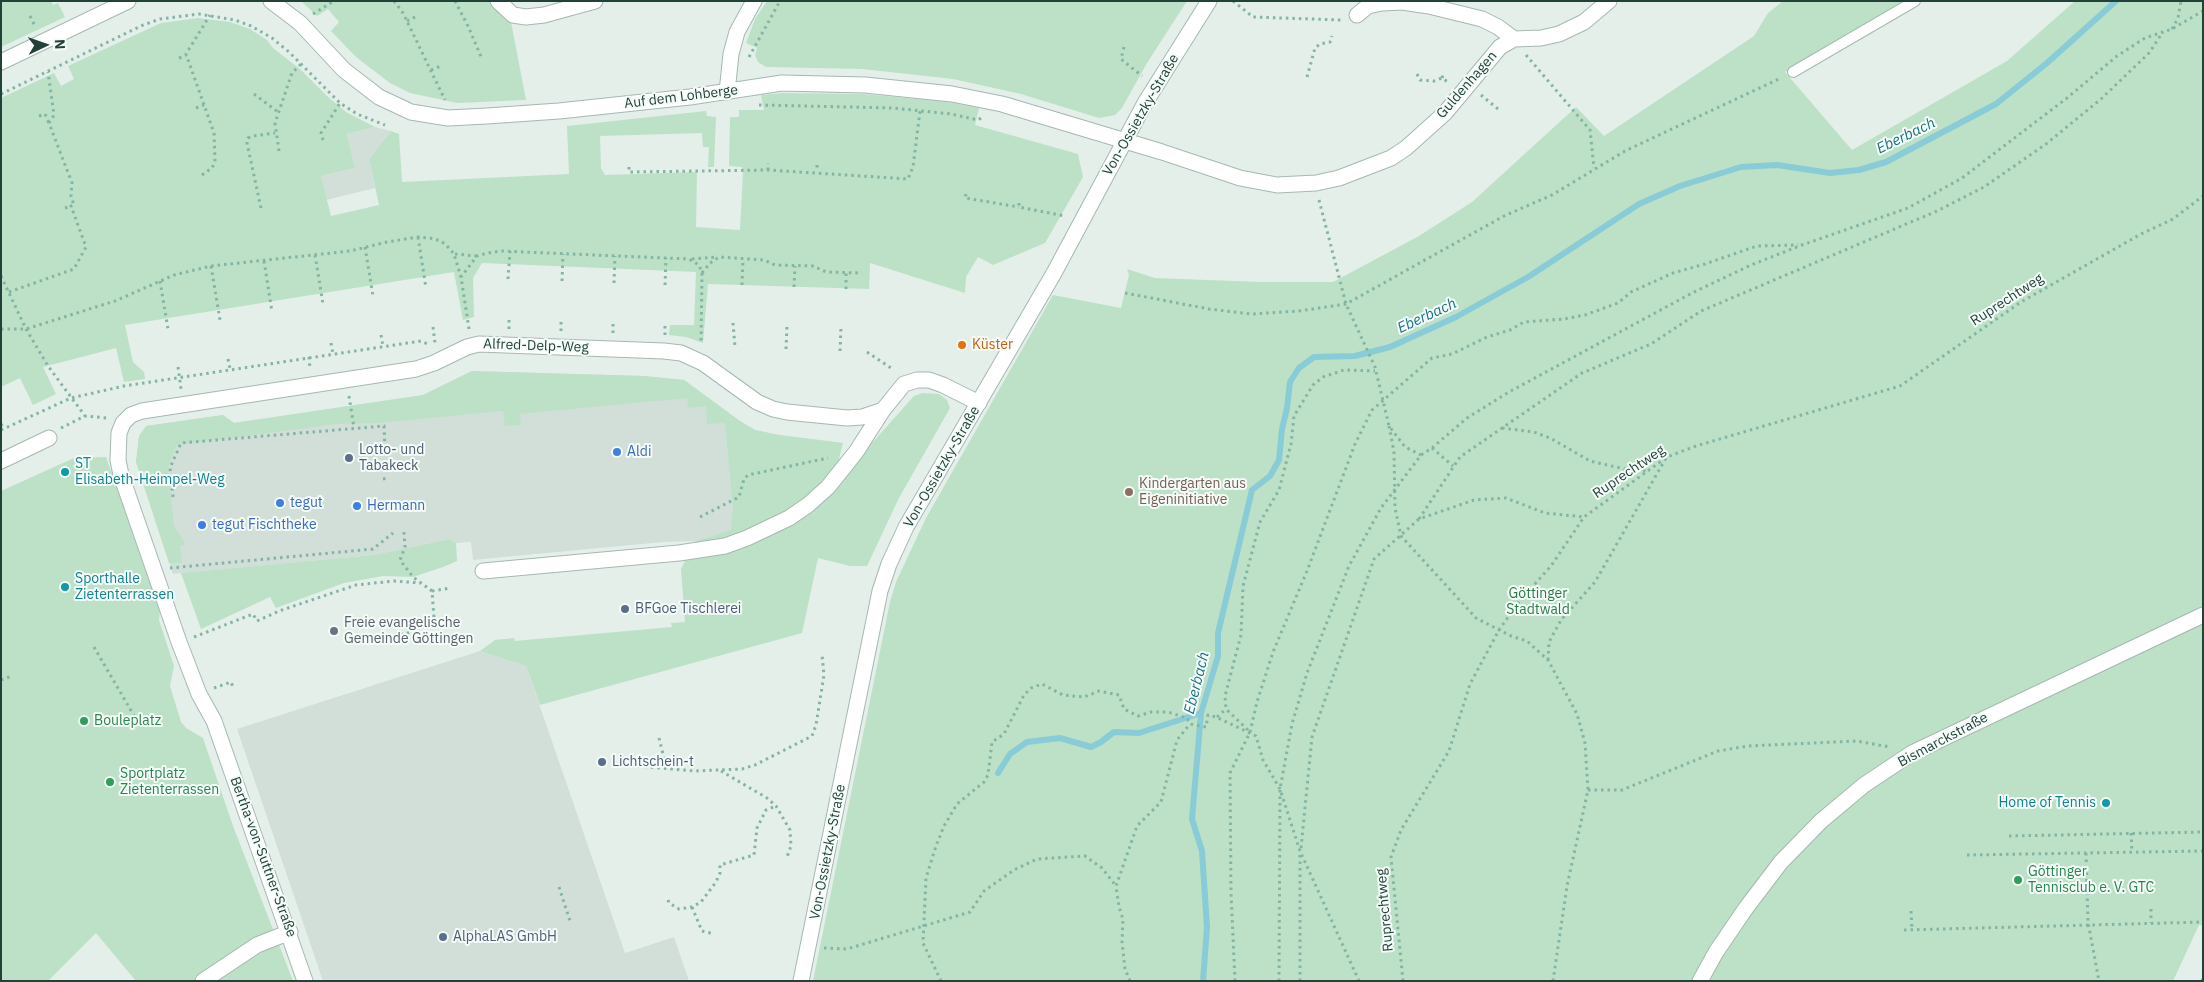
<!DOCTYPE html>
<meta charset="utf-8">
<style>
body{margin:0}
#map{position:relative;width:2204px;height:982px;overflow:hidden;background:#e4efea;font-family:"IBM Plex Sans",sans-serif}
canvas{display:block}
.frame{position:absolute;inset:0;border:2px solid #224239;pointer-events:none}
.north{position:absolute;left:20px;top:20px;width:50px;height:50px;-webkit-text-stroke:4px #f5fbf8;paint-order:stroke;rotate:87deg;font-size:14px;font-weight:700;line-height:20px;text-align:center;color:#224239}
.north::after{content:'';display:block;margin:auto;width:18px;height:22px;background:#224239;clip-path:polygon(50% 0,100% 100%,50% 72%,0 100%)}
</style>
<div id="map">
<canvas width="2204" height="982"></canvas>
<div class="frame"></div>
<div class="north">N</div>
</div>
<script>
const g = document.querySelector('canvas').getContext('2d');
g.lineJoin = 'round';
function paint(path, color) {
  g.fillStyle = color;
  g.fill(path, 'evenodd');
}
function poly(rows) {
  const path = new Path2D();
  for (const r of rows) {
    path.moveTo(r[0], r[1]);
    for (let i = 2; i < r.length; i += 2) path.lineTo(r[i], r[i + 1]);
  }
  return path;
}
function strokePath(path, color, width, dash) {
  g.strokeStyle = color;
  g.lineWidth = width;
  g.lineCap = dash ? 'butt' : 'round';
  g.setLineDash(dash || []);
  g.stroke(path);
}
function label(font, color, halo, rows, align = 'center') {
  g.font = font + ' "IBM Plex Sans",sans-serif';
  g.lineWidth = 4;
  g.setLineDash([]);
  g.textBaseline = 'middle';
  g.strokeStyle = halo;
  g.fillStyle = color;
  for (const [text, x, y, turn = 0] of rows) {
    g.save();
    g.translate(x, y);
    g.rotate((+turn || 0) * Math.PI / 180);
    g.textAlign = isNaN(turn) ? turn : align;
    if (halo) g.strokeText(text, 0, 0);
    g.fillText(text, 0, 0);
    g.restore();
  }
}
const built = poly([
 [375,127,391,131,369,159,375,188,326,200,321,176,355,168,347,134],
 [472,371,644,376,684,380,740,421,755,430,779,435,843,443,756,523,695,541,663,542,473,560,471,542,456,543,450,539,373,555,173,574,136,462,139,436,146,426,223,415,234,423,423,395],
 [480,651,526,666,625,953,674,937,689,981,323,981,237,729]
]);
const green = poly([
 [1,1,51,1,53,5,58,3,65,17,1,47],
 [301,1,490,1,511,22,526,100,457,103,410,93,390,83,356,57,331,31,339,22,328,9,317,16],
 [767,1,1187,1,1147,63,1122,108,1115,115,1099,118,1021,94,953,79,862,69,766,67,758,62,755,55,757,48,746,43,755,19],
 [1783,1,1908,1,1785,72,1852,150,2007,61,2075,1,2203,1,2203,925,2199,925,2173,981,813,981,890,602,896,582,926,518,1053,295,1121,308,1129,275,1127,269,1155,278,1260,282,1333,282,1419,236,1472,202,1576,107,1604,136,1754,36,1768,13],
 [198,18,230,22,250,29,267,40,273,48,300,69,327,96,346,112,375,127,347,134,355,168,321,176,331,216,379,205,369,159,391,131,399,134,402,182,569,174,567,126,706,111,707,116,716,117,714,167,708,167,709,147,703,147,702,133,600,136,601,168,605,175,697,172,696,227,740,230,743,172,742,167,729,166,730,117,739,117,739,110,764,110,761,95,783,93,863,94,950,102,979,108,975,125,1078,154,1083,177,1045,243,993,265,978,257,966,277,965,293,870,263,869,289,708,284,703,343,686,337,669,335,670,325,694,325,696,272,482,263,473,278,474,317,463,320,454,272,125,325,133,362,144,372,145,379,124,382,116,348,43,367,56,394,33,405,20,378,1,387,1,98,54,73,61,86,74,79,68,66,161,23],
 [472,371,644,376,684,380,740,421,755,430,779,435,843,443,839,459,872,443,914,396,922,393,939,394,947,400,950,408,899,498,867,566,850,566,818,558,802,633,540,705,526,666,480,651,495,640,514,638,515,641,672,627,671,623,685,622,681,569,695,541,731,530,733,507,725,423,707,424,706,406,688,408,687,398,520,414,521,425,505,426,503,411,378,423,337,424,177,445,168,467,174,526,185,543,185,545,180,546,182,563,169,563,136,462,139,436,146,426,223,415,234,423,423,395],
 [106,457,160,611,159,620,174,666,170,686,181,722,186,728,203,738,233,826,293,981,136,981,96,933,48,981,1,981,1,491,74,458],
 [450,539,456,543,457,561,443,567,413,577,383,576,344,583,276,608,270,597,201,629,181,573,373,555]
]);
const stream = poly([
 [998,773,1010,754,1027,742,1060,738,1091,747,1101,742,1114,732,1139,733,1201,713],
 [1203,981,1207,927,1202,851,1192,819,1201,713,1218,656,1218,633,1252,490,1270,476,1279,460,1282,429,1287,408,1290,382,1299,368,1314,357,1355,356,1390,347,1456,317,1528,277,1639,204,1680,186,1741,167,1777,165,1830,173,1859,170,1886,162,1996,104,2047,63,2116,1]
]);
const path = poly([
 [394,1,403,13,445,100],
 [455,1,468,26,482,59],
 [1233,1,1253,17,1341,20],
 [313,14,334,1],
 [30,16,35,26],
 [407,21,417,16],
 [2172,29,2178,18,2181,1],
 [1124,47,1121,59,1142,76],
 [1526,55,1590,130,1594,168],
 [749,57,780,1],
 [179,58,186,56],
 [431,70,443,65],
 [1417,74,1420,80,1434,81,1442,78,1448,82],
 [1307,77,1315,48,1320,44,1330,42,1332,36],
 [1442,78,1444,72],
 [1,94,143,25,160,19,199,14,235,20,251,26,272,38,289,52,340,103,357,114,385,125],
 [254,94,278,112],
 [1481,95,1498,109],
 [759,105,893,108,951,114,978,120,981,118],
 [196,108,204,105],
 [39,116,45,114,49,123],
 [323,140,321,133,340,103],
 [279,151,275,123,292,73,301,64],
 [817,165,817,171],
 [629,167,629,172,768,170,908,179,913,167,920,111],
 [768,170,768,163],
 [202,175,212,168,215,162,214,133,186,54,210,15],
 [966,194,965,198,1019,207],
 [1319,200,1346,304,1375,367,1389,426,1405,447,1421,455],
 [1019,203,1019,207,1065,216],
 [65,208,71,206],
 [261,208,247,143,248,138,253,136,275,133],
 [418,237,426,288],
 [365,247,373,296],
 [455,254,477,256],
 [315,255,323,304],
 [692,259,718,257],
 [264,261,272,312],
 [211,266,220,320],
 [702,273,710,263,719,257,764,260,775,265,813,266,826,272,862,273],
 [1,276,26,329,48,366,85,416],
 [508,279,510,251],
 [160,281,168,329],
 [562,281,563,254],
 [614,283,615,256],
 [665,285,666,258],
 [742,285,743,259],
 [794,287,795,266],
 [846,289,846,273],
 [9,292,74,269,86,247,71,206,74,205,71,196,72,183,49,123,54,115,48,72],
 [1125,293,1209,309,1252,314,1299,311,1346,304,1504,216,1552,195,1625,151,1781,78],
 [733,323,735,347],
 [433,327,435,343],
 [1,329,26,329,115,301,174,275,211,266,350,251,387,242,418,237,430,238,441,241,448,247,454,254,461,277],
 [469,329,461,277,477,256,488,253,501,251,689,259,699,265,702,273,701,344],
 [509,329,509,319],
 [561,331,561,321],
 [613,333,613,323],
 [381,335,383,346],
 [665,335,665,325],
 [331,343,333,354],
 [786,349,787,325],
 [840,351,841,327],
 [867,352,894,370],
 [309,357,310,369],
 [228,359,230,369],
 [178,367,181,389],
 [349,396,354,428],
 [1,424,4,429],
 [1389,426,1394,452,1395,508,1401,536,1476,618,1511,636,1527,641,1548,660,1577,714,1585,743,1588,790,1567,886,1553,981],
 [61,428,85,416,107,418],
 [1502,428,1534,432,1550,438,1590,461,1629,470,1647,471],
 [1,430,71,398,124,386,421,341,430,345],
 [1432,448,1453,466],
 [383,479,388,478],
 [173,497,170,468,181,443,384,426,385,449],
 [700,517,739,497,744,479,748,475,828,458],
 [1419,519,1460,457,1582,373,1651,344,1701,311,1937,211,1984,187,2046,144,2101,99,2149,53,2163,32],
 [170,568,373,549,393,533],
 [432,591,451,588],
 [394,636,412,632,434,618,432,591,413,577,400,560,405,547,404,532],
 [194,637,253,614,257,621,279,611,356,585,394,581,421,583],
 [94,647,140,726],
 [1548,660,1549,642,1561,620,1595,582,1666,458],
 [1,680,12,676],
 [214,688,231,682,233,687],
 [1217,717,1226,709],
 [1248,730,1226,709,1225,696,1241,635,1243,586,1260,522,1279,490,1291,444,1294,416,1313,385,1323,377,1344,370,1375,371],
 [659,738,664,758,664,768],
 [638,766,694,771,742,769,755,765,812,736,816,725,824,675,822,655],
 [721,771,767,798,776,806,790,830,791,846,787,857],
 [1588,790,1622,790,1718,751,1748,746,1856,741,1890,747],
 [2131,833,2132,852],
 [2009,836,2203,832],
 [1301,848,1312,737,1374,559,1419,519,1474,500,1506,498,1545,513,1584,517],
 [2086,853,2088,922,2099,981],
 [1967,855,2203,851],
 [559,887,570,921],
 [668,900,669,903,679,909,692,907,701,902,716,882,720,873,720,865,754,855,757,828,766,810,776,806],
 [692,907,702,931,714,934],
 [2151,909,2151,923],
 [1911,911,1912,930],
 [1904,930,2203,922],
 [824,948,847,949,970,912,984,891,1014,870,1037,859,1085,856,1102,868,1116,886],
 [941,981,923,943,926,878,936,846,944,826,957,804,984,782,988,775,992,742,1004,734,1024,695,1031,688,1042,684,1063,695,1084,697,1099,691,1119,695,1124,709,1138,716,1151,712,1168,712,1187,718,1190,724,1206,727,1208,715,1216,717,1256,736,1263,760,1280,789,1300,851,1359,981],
 [1130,981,1125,969,1122,942,1123,919,1119,907,1116,886,1137,826,1161,802,1177,740,1190,724],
 [1235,981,1231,893,1230,773,1250,732,1257,702,1273,652,1307,571,1355,444,1372,410,1432,358,1452,354,1487,337,1510,330,1524,322,1564,319,1585,315,1618,303,1631,292,1673,273,1705,264,1757,246,1798,245],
 [1279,981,1280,789,1292,724,1307,673,1349,566,1381,508,1421,455,1432,448,1467,418,1509,392,1692,293,1751,265,1802,245,1908,208,1962,178,2067,98,2117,56,2145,38,2172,29,2203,11],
 [1300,981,1300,854],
 [1403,981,1391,857,1401,830,1449,751,1470,684,1499,630,1518,603,1551,566,1584,517,1667,457,1696,446,1900,386,2021,302,2141,234,2173,219,2203,196],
 [2202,981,2203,979]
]);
const lane = poly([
 [1793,72,1915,1]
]);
const street = poly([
 [271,1,300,23,344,70,379,97,411,112,448,118,487,116,559,111,690,97,782,83,865,85,952,94,1002,104,1162,152,1240,178,1277,185,1316,183,1339,178,1391,158,1406,148,1445,113,1500,47,1514,39,1541,38,1559,34,1584,22,1609,1],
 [498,1,513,15,526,17,544,15,595,1],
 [1357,15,1368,6,1382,3,1402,2,1429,6,1482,19,1498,27,1514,39],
 [1,62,128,1],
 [727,92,731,54,737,32,754,1],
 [1,461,49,438],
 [483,571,679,553,725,546,747,538,789,518,808,505,828,487,856,452,883,410],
 [203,981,257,945,290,932],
 [305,981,214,721,199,694,179,642,121,475,118,460,119,433,123,423,131,415,142,411,416,369,434,363,467,347,479,344,664,351,681,353,703,363,757,402,773,409,787,412,847,418,862,417,883,410,904,384,917,380,929,380,943,385,979,403],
 [801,981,880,591,889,564,906,527,1054,273,1145,103,1209,1],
 [1700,981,1716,952,1746,908,1781,862,1821,821,1864,785,1912,753,2203,615]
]);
const markers = [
 [962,345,5,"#e8710a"],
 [617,452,5,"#3f7fe0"],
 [349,458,5,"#5c6f8a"],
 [65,472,5,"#0f9aa8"],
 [1129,492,5,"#8d6e63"],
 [280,503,5,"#3f7fe0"],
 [357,506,5,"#3f7fe0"],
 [202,525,5,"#3f7fe0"],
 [65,587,5,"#0f9aa8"],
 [625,609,5,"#5c6f8a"],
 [334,631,5,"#6b7280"],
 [84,721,5,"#2e9e5b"],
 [602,762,5,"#5c6f8a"],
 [110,782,5,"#2e9e5b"],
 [2106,803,5,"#0f9aa8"],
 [2018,880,5,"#2e9e5b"],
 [443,937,5,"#5c6f8a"]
];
const streetNames = [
 ["Guldenhagen",1467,85,-49],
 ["Auf dem Lohberge",681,97,-7],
 ["Von-Ossietzky-Straße",1141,115,-60],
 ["Ruprechtweg",2007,300,-33],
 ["Alfred-Delp-Weg",536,346,2],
 ["Von-Ossietzky-Straße",942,467,-60],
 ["Ruprechtweg",1629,472,-34],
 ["Bismarckstraße",1943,740,-28],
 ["Von-Ossietzky-Straße",828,852,-79],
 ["Bertha-von-Suttner-Straße",263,857,70],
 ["Ruprechtweg",1385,910,-95]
];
const foodNames = [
 ["Küster",972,345]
];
const serviceNames = [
 ["Lotto- und",359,450],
 ["Tabakeck",359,466],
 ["BFGoe Tischlerei",635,609],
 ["Lichtschein-t",612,762],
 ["AlphaLAS GmbH",453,937]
];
const shopNames = [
 ["Aldi",627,452],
 ["tegut",290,503],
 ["Hermann",367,506],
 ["tegut Fischtheke",212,525]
];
const cultureNames = [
 ["ST",75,464],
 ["Elisabeth-Heimpel-Weg",75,480],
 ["Sporthalle",75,579],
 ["Zietenterrassen",75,595],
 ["Home of Tennis",2096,803,"right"]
];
const educationNames = [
 ["Kindergarten aus",1139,484],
 ["Eigeninitiative",1139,500]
];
const parkNames = [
 ["Göttinger",1538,594],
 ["Stadtwald",1538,610]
];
const worshipNames = [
 ["Freie evangelische",344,623],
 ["Gemeinde Göttingen",344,639]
];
const leisureNames = [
 ["Bouleplatz",94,721],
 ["Sportplatz",120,774],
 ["Zietenterrassen",120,790],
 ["Göttinger",2028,872],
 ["Tennisclub e. V. GTC",2028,888]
];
const waterNames = [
 ["Eberbach",1906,136,-26],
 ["Eberbach",1427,316,-25],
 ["Eberbach",1197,683,-76]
];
paint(built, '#d2dfd9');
paint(green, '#bce1c6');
strokePath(stream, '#89cbd7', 6);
strokePath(lane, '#a6b8b1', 12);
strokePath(street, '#a6b8b1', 17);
strokePath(path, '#83b4a4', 3, [2.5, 4]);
strokePath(lane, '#fff', 10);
strokePath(street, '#fff', 15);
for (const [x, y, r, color] of markers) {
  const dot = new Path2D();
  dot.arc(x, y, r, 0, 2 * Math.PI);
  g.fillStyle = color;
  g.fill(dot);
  strokePath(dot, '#f5fbf8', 2);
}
label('14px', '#224239', '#f5fbf8', streetNames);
label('14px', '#c56008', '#f5fbf8', foodNames, 'left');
label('14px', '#4e5e75', '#f5fbf8', serviceNames, 'left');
label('14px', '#366cbe', '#f5fbf8', shopNames, 'left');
label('14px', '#0d838f', '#f5fbf8', cultureNames, 'left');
label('14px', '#785e54', '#f5fbf8', educationNames, 'left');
label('14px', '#297c48', '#f5fbf8', parkNames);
label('14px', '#5b616d', '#f5fbf8', worshipNames, 'left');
label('14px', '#27864d', '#f5fbf8', leisureNames, 'left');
label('italic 15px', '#177283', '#f5fbf8', waterNames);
</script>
